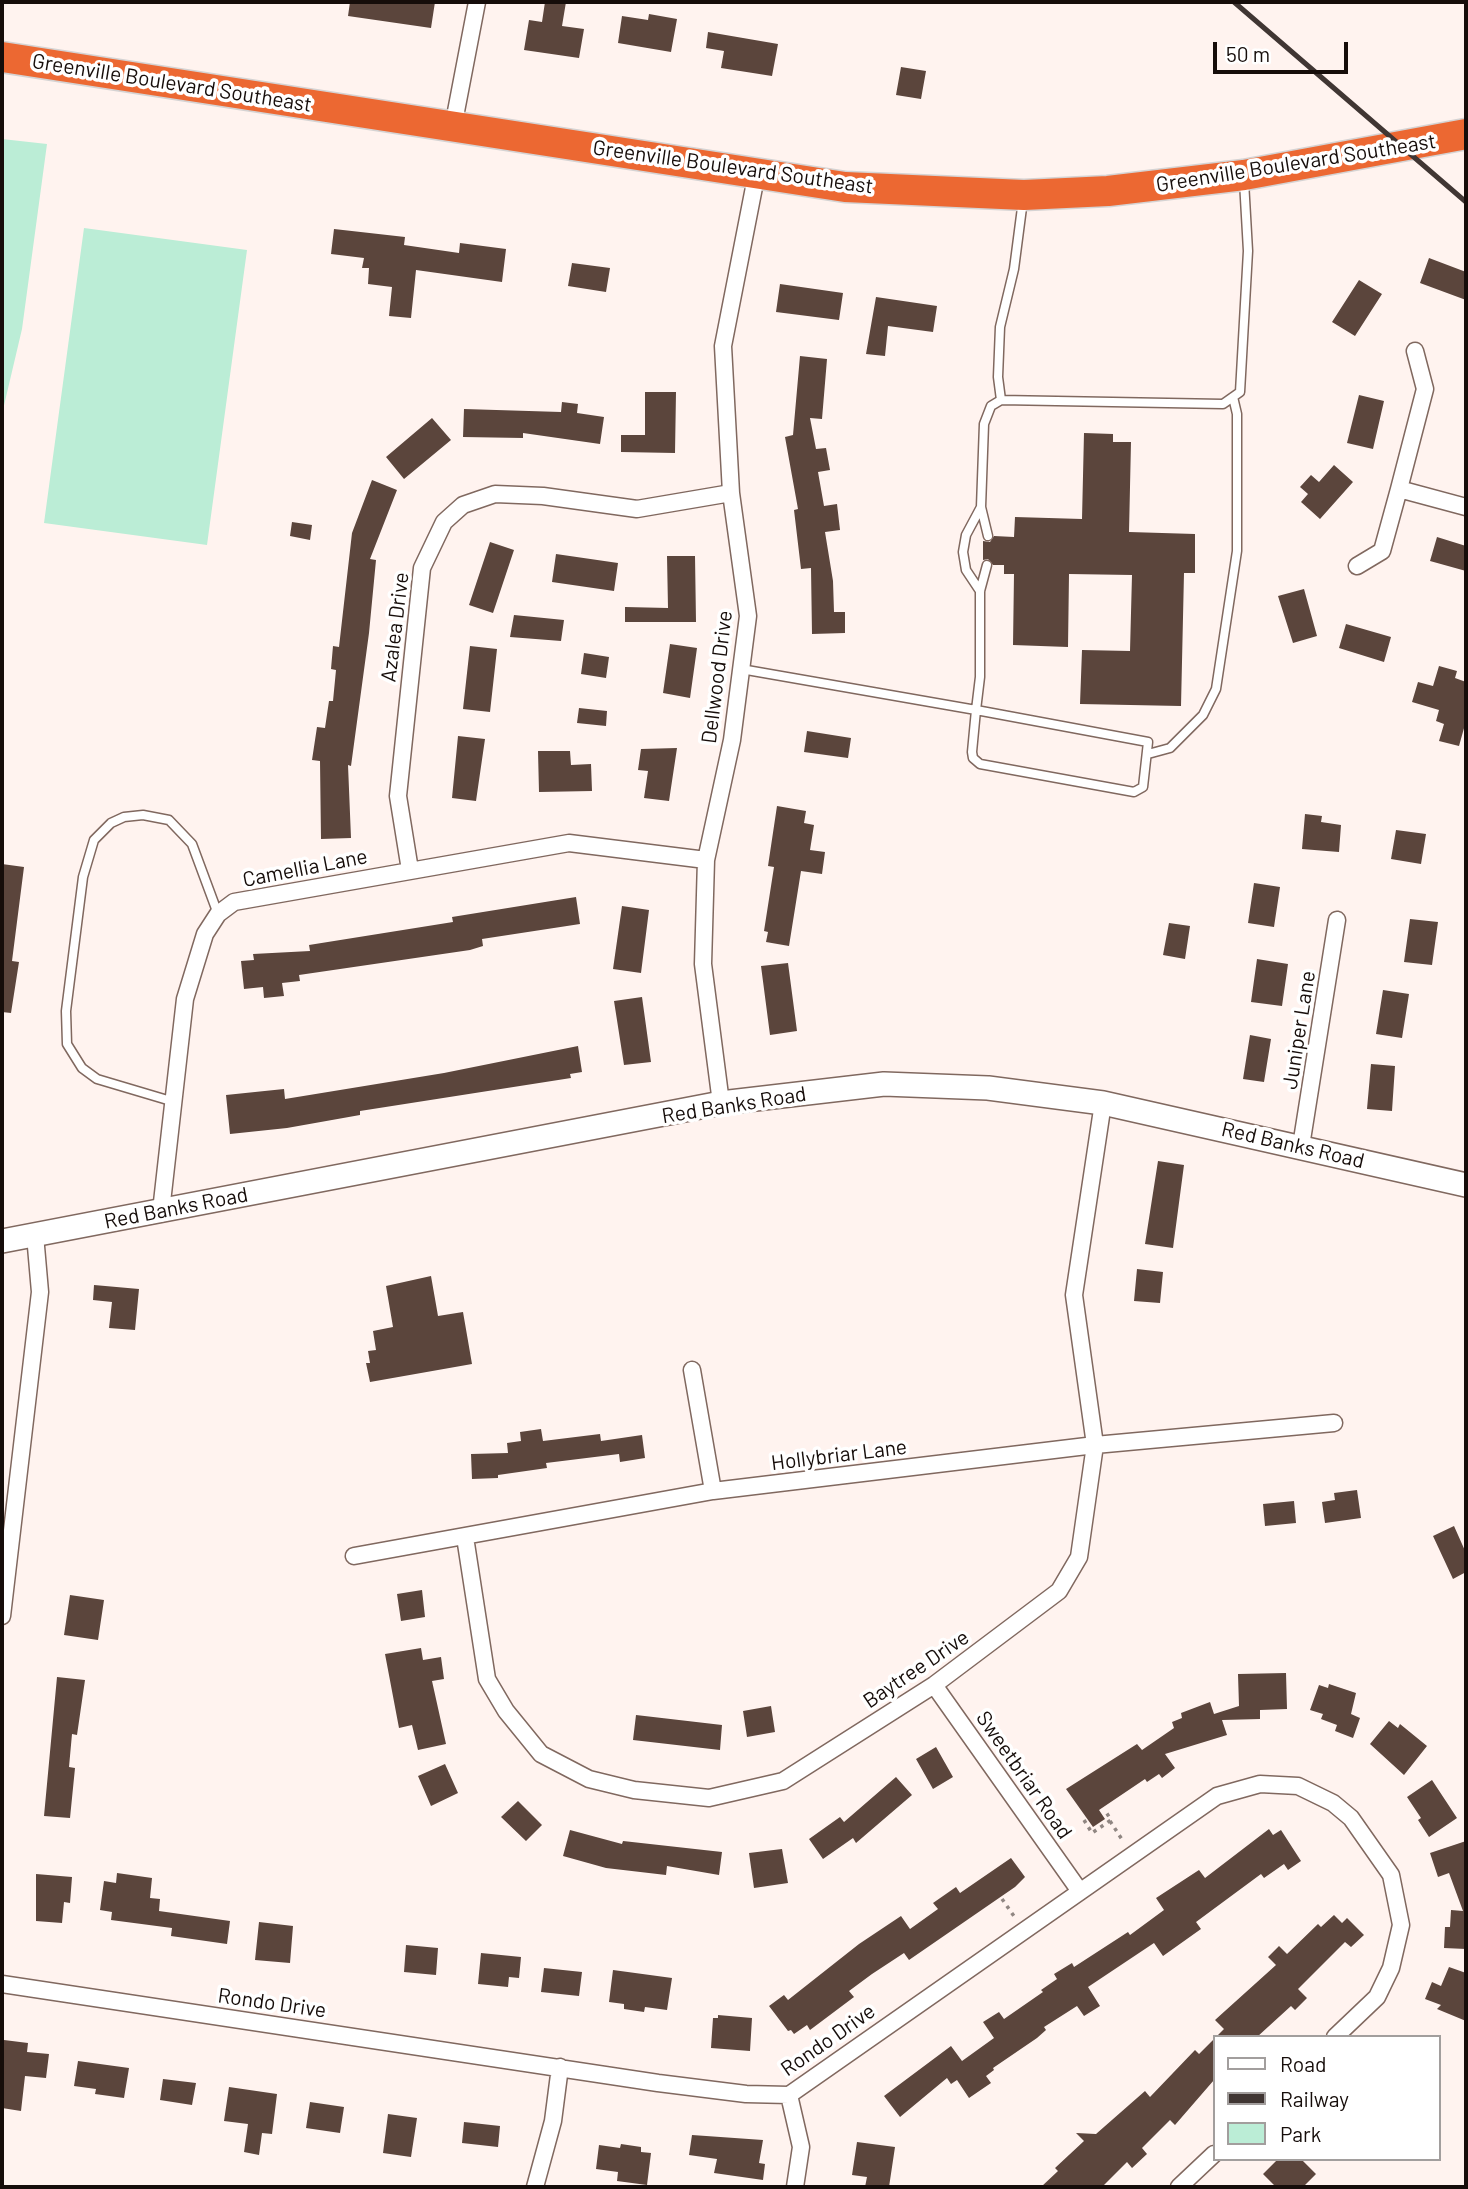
<!DOCTYPE html>
<style>
body{margin:0}
#map{position:relative;width:1468px;height:2189px;overflow:hidden;background:#fff3ef;font-family:Barlow,sans-serif}
canvas{display:block}
.frame{position:absolute;inset:0;border:4px solid #160d0a;pointer-events:none}
.legend{position:absolute;left:1213px;top:2035px;width:228px;height:126px;box-sizing:border-box;background:#fff;border:2px solid #a29e9d;margin:0;padding:9px 12px;list-style:none;font-size:21px;color:#160d0a}
.legend li{display:flex;align-items:center;gap:14px;height:35px}
.legend b{width:35px;border:2px solid #a29e9d}
.scale{position:absolute;left:1213px;top:42px;width:135px;height:32px;box-sizing:border-box;border:4px solid #160d0a;border-top:0;padding-left:9px;font-size:21px;line-height:24px;white-space:nowrap;color:#160d0a;-webkit-text-stroke:5px #fff;paint-order:stroke}
</style>
<div id="map">
<canvas width="1468" height="2189"></canvas>
<div class="frame"></div>
<ul class="legend">
<li><b style="height:9px;background:#fff"></b>Road</li>
<li><b style="height:9px;background:#403633"></b>Railway</li>
<li><b style="height:19px;background:#bbedd6"></b>Park</li>
</ul>
<div class="scale">50 m</div>
</div>
<script>
const g = document.querySelector('canvas').getContext('2d');
g.lineJoin = 'round';
function paint(path, color) {
  g.fillStyle = color;
  g.fill(path, 'evenodd');
}
function poly(rows) {
  const path = new Path2D();
  for (const r of rows) {
    path.moveTo(r[0], r[1]);
    for (let i = 2; i < r.length; i += 2) path.lineTo(r[i], r[i + 1]);
  }
  return path;
}
function strokePath(path, color, width, dash) {
  g.strokeStyle = color;
  g.lineWidth = width;
  g.lineCap = dash ? 'butt' : 'round';
  g.setLineDash(dash || []);
  g.stroke(path);
}
function label(font, color, halo, rows, align = 'center') {
  g.font = font + ' Barlow,sans-serif';
  g.lineWidth = 7;
  g.setLineDash([]);
  g.textBaseline = 'middle';
  g.strokeStyle = halo;
  g.fillStyle = color;
  for (const [text, x, y, turn = 0] of rows) {
    g.save();
    g.translate(x, y);
    g.rotate((+turn || 0) * Math.PI / 180);
    g.textAlign = isNaN(turn) ? turn : align;
    if (halo) g.strokeText(text, 0, 0);
    g.fillText(text, 0, 0);
    g.restore();
  }
}
const green = poly([
 [2,139,47,144,22,329,2,414],
 [84,228,247,250,207,545,44,523]
]);
const building = poly([
 [350,2,435,2,431,28,348,16],
 [545,2,566,2,562,26,584,29,579,58,524,50,529,20,542,22],
 [649,14,677,19,671,52,618,43,622,16,648,20],
 [708,32,778,44,772,76,721,68,724,51,706,48],
 [901,67,926,71,921,99,896,95],
 [334,229,405,237,404,245,459,253,460,243,506,249,502,282,416,270,411,318,389,316,392,287,368,284,369,268,362,268,364,258,331,254],
 [1429,258,1466,272,1466,300,1420,283],
 [572,263,610,268,606,292,568,286],
 [1359,280,1382,294,1355,336,1332,322],
 [780,284,843,293,839,320,776,312],
 [876,297,937,306,933,332,888,326,885,356,866,354],
 [800,356,827,359,822,419,810,418,816,449,826,448,830,470,818,472,824,506,837,504,840,530,825,532,833,581,834,612,845,612,845,633,812,634,811,568,801,569,794,510,798,509,785,437,793,435],
 [645,392,676,392,675,453,621,452,621,435,645,435],
 [1359,395,1384,401,1373,449,1347,443],
 [562,402,578,404,577,413,604,417,600,444,523,433,523,438,463,437,464,409,561,412],
 [432,418,451,440,404,479,386,457],
 [1084,433,1113,434,1113,442,1131,442,1129,532,1195,534,1195,573,1184,573,1181,706,1080,704,1082,650,1130,651,1132,575,1069,574,1068,647,1013,645,1014,574,1004,574,1004,565,993,565,988,559,983,560,983,541,990,542,994,536,1014,537,1015,517,1082,519],
 [1334,465,1353,482,1320,519,1301,502,1308,494,1300,487,1311,475,1319,482],
 [372,480,397,490,370,559,376,560,369,633,351,766,348,765,351,838,321,839,320,761,312,760,317,727,325,728,329,701,333,701,336,670,331,669,333,646,339,647,352,533],
 [292,522,312,525,310,540,290,536],
 [1437,537,1466,546,1466,571,1430,561],
 [490,542,514,550,493,613,469,605],
 [556,554,618,563,614,591,552,582],
 [667,556,695,556,696,622,625,622,625,607,668,608],
 [1304,589,1317,636,1293,643,1278,596],
 [514,615,564,620,561,641,510,637],
 [1346,624,1391,637,1384,662,1339,648],
 [670,644,697,648,690,698,663,693],
 [470,646,497,649,490,712,463,709],
 [584,653,609,657,606,678,581,674],
 [1439,666,1457,671,1455,678,1466,682,1466,721,1459,746,1439,741,1444,724,1436,721,1439,710,1412,702,1418,682,1433,686],
 [579,708,607,711,606,726,577,723],
 [807,731,851,738,848,758,804,752],
 [458,736,485,739,476,801,452,798],
 [677,748,669,801,644,798,648,771,638,770,641,749],
 [538,751,570,751,571,765,591,764,592,791,539,792],
 [777,806,806,811,804,823,814,825,810,850,825,852,822,874,801,871,789,946,766,942,768,932,764,931,774,867,768,866],
 [1305,814,1322,816,1321,822,1341,825,1339,852,1302,849],
 [1396,830,1426,834,1421,864,1391,859],
 [2,864,24,867,12,961,19,962,11,1013,2,1012],
 [1254,883,1280,887,1274,927,1248,923],
 [576,897,580,924,482,939,483,946,470,950,299,975,300,981,282,983,284,996,264,998,263,987,244,989,241,961,254,960,253,954,310,951,309,945,453,922,452,917],
 [622,906,649,910,641,973,613,969],
 [1410,919,1438,922,1432,965,1404,962],
 [1169,923,1190,926,1185,959,1163,955],
 [1257,959,1288,964,1282,1006,1251,1002],
 [788,963,797,1031,770,1035,761,966],
 [1383,990,1409,994,1402,1038,1376,1034],
 [642,997,651,1062,624,1065,614,1001],
 [1250,1035,1271,1039,1264,1082,1243,1079],
 [578,1046,582,1072,570,1074,571,1078,360,1111,360,1115,287,1128,230,1134,226,1095,284,1089,285,1099,444,1073],
 [1371,1064,1395,1066,1392,1111,1367,1109],
 [1158,1161,1184,1165,1173,1248,1145,1244],
 [1137,1269,1163,1272,1160,1303,1134,1301],
 [431,1276,438,1316,463,1312,472,1364,370,1382,366,1363,370,1363,368,1351,376,1350,373,1331,393,1327,386,1286],
 [94,1285,139,1289,135,1330,109,1328,112,1302,93,1300],
 [541,1429,543,1441,600,1434,601,1441,642,1435,645,1458,620,1462,619,1454,546,1463,547,1468,498,1475,498,1478,472,1479,471,1454,508,1453,507,1443,521,1441,520,1432],
 [1357,1490,1361,1518,1325,1523,1322,1502,1335,1500,1334,1493],
 [1294,1501,1296,1523,1265,1526,1263,1504],
 [1454,1526,1466,1553,1466,1572,1453,1579,1433,1536],
 [422,1590,425,1617,401,1621,397,1594],
 [70,1595,104,1600,98,1640,64,1635],
 [421,1648,423,1660,441,1657,444,1679,432,1681,446,1744,418,1750,412,1725,399,1728,385,1654],
 [1286,1673,1287,1709,1260,1710,1260,1719,1222,1720,1227,1735,1165,1754,1175,1768,1162,1778,1159,1774,1147,1782,1145,1779,1099,1810,1105,1819,1093,1827,1066,1789,1137,1744,1142,1750,1174,1728,1172,1722,1182,1718,1181,1713,1210,1702,1214,1714,1239,1706,1238,1674],
 [57,1677,85,1680,77,1735,72,1734,69,1767,75,1768,70,1818,44,1816],
 [1329,1684,1356,1693,1351,1714,1360,1718,1353,1738,1335,1731,1337,1725,1321,1719,1323,1714,1310,1710,1319,1685,1328,1688],
 [771,1706,775,1732,747,1737,743,1711],
 [636,1715,722,1725,720,1750,633,1740],
 [1389,1721,1398,1728,1400,1724,1427,1746,1404,1775,1370,1744],
 [936,1747,953,1777,933,1789,916,1759],
 [445,1764,458,1793,431,1806,418,1776],
 [896,1777,912,1795,856,1843,853,1838,823,1859,809,1839,840,1817,844,1822],
 [1432,1780,1457,1818,1429,1837,1418,1820,1421,1818,1407,1797],
 [518,1801,542,1825,526,1841,501,1817],
 [1269,1829,1273,1835,1281,1830,1301,1861,1288,1870,1284,1864,1264,1878,1261,1874,1196,1922,1201,1929,1163,1956,1154,1943,1088,1987,1100,2006,1084,2016,1077,2006,1044,2027,1046,2030,1037,2038,993,2068,994,2070,986,2076,991,2083,969,2098,957,2080,951,2084,947,2078,900,2117,884,2096,951,2046,962,2061,994,2038,983,2022,999,2012,1004,2019,1043,1992,1041,1990,1057,1979,1054,1974,1072,1963,1074,1967,1128,1932,1130,1935,1164,1910,1156,1898,1199,1870,1205,1878],
 [570,1830,622,1844,623,1841,722,1852,719,1875,667,1866,666,1875,606,1868,563,1856],
 [1466,1841,1466,1949,1444,1948,1445,1927,1450,1927,1451,1910,1463,1911,1449,1873,1438,1877,1430,1853],
 [782,1849,788,1883,754,1888,749,1853],
 [1011,1858,1025,1877,1015,1887,909,1960,904,1953,872,1974,849,1991,854,1997,810,2030,807,2025,794,2034,791,2030,788,2031,769,2006,784,1995,788,2000,859,1944,901,1916,910,1929,938,1909,933,1903,956,1887,960,1893],
 [117,1873,152,1878,150,1898,160,1899,159,1911,230,1921,227,1944,171,1936,172,1928,111,1920,112,1912,100,1910,104,1881,116,1883],
 [36,1874,72,1877,70,1903,64,1902,62,1923,36,1921],
 [1334,1915,1342,1923,1347,1918,1364,1935,1351,1947,1345,1942,1298,1989,1307,1998,1295,2010,1291,2006,1257,2037,1216,2037,1224,2029,1215,2020,1276,1965,1268,1957,1279,1946,1287,1954,1318,1924,1321,1927],
 [259,1922,293,1926,290,1963,255,1960],
 [406,1945,438,1948,436,1975,404,1972],
 [481,1953,521,1957,519,1978,509,1977,508,1987,478,1984],
 [1449,1967,1466,1973,1466,2021,1437,2009,1441,2005,1425,1999,1432,1982,1441,1986],
 [544,1968,582,1972,579,1996,541,1992],
 [613,1970,672,1978,667,2010,645,2007,644,2012,624,2009,624,2004,609,2002],
 [718,2015,752,2018,750,2051,711,2048,713,2018,718,2018],
 [1214,2039,1214,2080,1175,2125,1170,2120,1142,2148,1147,2154,1132,2168,1127,2162,1102,2187,1041,2187,1058,2171,1055,2168,1084,2141,1076,2133,1096,2134,1145,2091,1150,2097,1195,2050,1199,2054],
 [4,2040,28,2043,27,2052,49,2054,46,2078,25,2076,21,2111,2,2108],
 [78,2061,129,2068,124,2098,95,2094,96,2089,74,2086],
 [163,2079,196,2083,192,2105,160,2100],
 [229,2087,277,2094,272,2134,262,2133,259,2155,244,2152,248,2124,224,2121],
 [310,2102,344,2107,340,2133,306,2128],
 [388,2114,417,2118,411,2157,383,2153],
 [464,2122,500,2126,498,2147,462,2143],
 [692,2135,763,2140,759,2163,765,2164,763,2180,714,2173,717,2159,689,2155],
 [857,2142,895,2147,889,2187,865,2187,867,2177,852,2175],
 [621,2144,641,2147,641,2152,651,2153,647,2185,617,2181,618,2172,596,2169,599,2145,620,2148],
 [1278,2159,1301,2159,1316,2174,1303,2187,1276,2187,1263,2174]
]);
const path = poly([
 [1084,1820,1092,1833,1111,1820,1106,1812],
 [1110,1821,1123,1841],
 [1002,1899,1016,1919]
]);
const lane = poly([
 [1023,200,1014,269,1000,327,998,377,1001,400,1223,404,1240,392,1248,251,1244,181],
 [988,536,981,507,984,424,991,406,1001,400],
 [980,591,966,570,963,552,966,535,981,507],
 [741,669,976,710,980,677,980,591,987,565],
 [976,710,1148,742,1143,787,1134,792,980,764,973,758,972,752,976,710],
 [1148,754,1170,748,1203,715,1216,689,1237,551,1237,414,1233,397],
 [171,1101,97,1079,82,1068,67,1044,66,1011,83,877,94,840,111,823,124,817,143,815,169,820,192,844,218,914]
]);
const street = poly([
 [453,127,477,2],
 [1399,489,1466,507],
 [1357,566,1382,551,1399,489,1425,389,1415,351],
 [410,870,398,796,422,568,444,522,463,505,495,494,543,496,637,509,731,493],
 [721,1103,703,964,706,860,732,740,748,616,731,493,723,346,757,172],
 [1301,1146,1337,920],
 [161,1211,185,999,205,934,218,914,234,902,569,843,706,860],
 [692,1370,713,1491],
 [465,1537,487,1679,506,1711,541,1754,589,1779,634,1790,709,1798,783,1781,934,1685,1059,1591,1079,1557,1095,1445,1074,1295,1103,1103],
 [354,1556,713,1491,1095,1445,1334,1423],
 [2,1616,40,1292,35,1235],
 [934,1685,1079,1890],
 [2,1984,658,2083,746,2094,789,2095,1217,1796,1260,1784,1298,1786,1333,1803,1351,1818,1391,1875,1401,1925,1391,1968,1377,1997,1335,2037],
 [789,2095,801,2147,795,2187],
 [535,2187,553,2121,560,2067],
 [1179,2187,1214,2154]
]);
const secondary = poly([
 [2,1241,721,1103,884,1084,988,1088,1103,1103,1466,1185]
]);
const highway = poly([
 [2,57,845,187,1024,195,1108,191,1244,175,1466,134]
]);
const rail = poly([
 [1234,2,1466,202]
]);
const streetNames = [
 ["Greenville Boulevard Southeast",172,83,9],
 ["Greenville Boulevard Southeast",1296,163,-9],
 ["Greenville Boulevard Southeast",733,167,8],
 ["Azalea Drive",395,627,-83],
 ["Dellwood Drive",717,677,-83],
 ["Camellia Lane",305,868,-11],
 ["Juniper Lane",1299,1030,-81],
 ["Red Banks Road",734,1105,-9],
 ["Red Banks Road",1293,1145,13],
 ["Red Banks Road",176,1208,-11],
 ["Hollybriar Lane",839,1455,-7],
 ["Baytree Drive",916,1669,-34],
 ["Sweetbriar Road",1024,1775,55],
 ["Rondo Drive",272,2003,8],
 ["Rondo Drive",828,2040,-35]
];
paint(green, '#bbedd6');
paint(building, '#5b453c');
strokePath(lane, '#80685f', 11);
strokePath(street, '#80685f', 19);
strokePath(secondary, '#80685f', 26);
strokePath(highway, '#d5d3d3', 33);
strokePath(path, '#908682', 3.5, [3.5, 5]);
strokePath(lane, '#fff', 8);
strokePath(street, '#fff', 16);
strokePath(secondary, '#fff', 23);
strokePath(highway, '#ec6832', 30);
strokePath(rail, '#403633', 5);
label('21px', '#160d0a', '#fff', streetNames);
</script>
